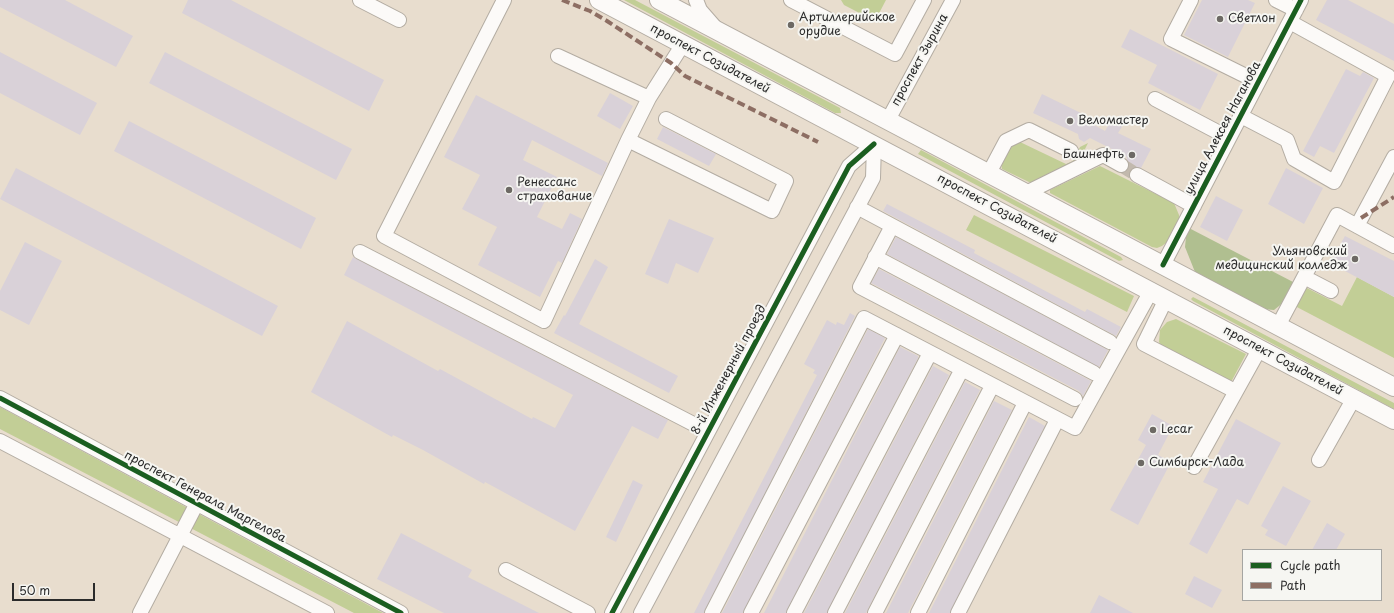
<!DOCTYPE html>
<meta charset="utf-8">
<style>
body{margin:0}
#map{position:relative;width:1394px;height:613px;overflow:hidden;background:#e8ddce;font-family:"Playpen Sans",sans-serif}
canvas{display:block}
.legend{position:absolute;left:1242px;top:549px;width:140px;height:52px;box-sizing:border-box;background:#f6f6f2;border:1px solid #a5a5a2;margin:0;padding:5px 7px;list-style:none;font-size:12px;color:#2b2b2b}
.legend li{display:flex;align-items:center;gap:8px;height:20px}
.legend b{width:20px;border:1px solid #a5a5a2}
.scale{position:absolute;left:12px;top:583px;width:83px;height:18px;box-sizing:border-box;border:2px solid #2b2b2b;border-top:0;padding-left:5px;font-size:12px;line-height:14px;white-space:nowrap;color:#2b2b2b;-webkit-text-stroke:3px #f6f6f2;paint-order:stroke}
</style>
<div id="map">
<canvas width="1394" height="613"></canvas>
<ul class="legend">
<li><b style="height:5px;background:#1b5e20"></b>Cycle path</li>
<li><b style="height:5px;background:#8d6e63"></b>Path</li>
</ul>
<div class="scale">50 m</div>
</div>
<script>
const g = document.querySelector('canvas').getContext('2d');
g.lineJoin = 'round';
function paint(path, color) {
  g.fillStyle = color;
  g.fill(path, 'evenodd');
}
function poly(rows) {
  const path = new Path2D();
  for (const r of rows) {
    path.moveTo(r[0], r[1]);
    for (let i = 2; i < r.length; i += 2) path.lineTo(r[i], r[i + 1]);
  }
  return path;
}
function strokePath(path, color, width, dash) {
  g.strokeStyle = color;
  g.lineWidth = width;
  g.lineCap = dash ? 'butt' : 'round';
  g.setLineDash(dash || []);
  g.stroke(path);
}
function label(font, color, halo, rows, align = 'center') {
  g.font = font + ' "Playpen Sans",sans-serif';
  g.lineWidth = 4;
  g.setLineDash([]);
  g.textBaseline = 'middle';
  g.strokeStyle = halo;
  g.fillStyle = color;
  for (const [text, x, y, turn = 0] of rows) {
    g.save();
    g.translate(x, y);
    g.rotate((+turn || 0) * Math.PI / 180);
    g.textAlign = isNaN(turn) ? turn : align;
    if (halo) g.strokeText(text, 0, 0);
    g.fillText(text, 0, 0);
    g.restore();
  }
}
const green = poly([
 [624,0,635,0,840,108,841,113,835,113],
 [841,0,886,0,875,21,844,5],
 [1020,142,1066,164,1073,161,1080,147,1088,143,1079,161,1031,183,1002,169,1001,163,1008,146],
 [921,150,1121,257,1123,260,1119,261,918,154],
 [1100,166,1174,203,1179,215,1179,220,1167,242,1162,246,1157,248,1152,247,1050,193,1050,190],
 [974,215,1134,296,1127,312,966,230],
 [1357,277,1394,297,1394,358,1293,305,1303,286,1342,306],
 [1193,297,1394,403,1394,409,1193,301,1191,299],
 [1176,319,1246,354,1230,384,1163,349,1159,342,1160,330,1167,322],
 [0,407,383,613,354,613,0,429]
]);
const forest = poly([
 [1187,227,1295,283,1289,298,1274,310,1263,309,1195,272,1185,247]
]);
const building = poly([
 [0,0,65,0,133,36,116,67,0,7],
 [188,0,231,0,384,80,369,111,182,13],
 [1202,0,1248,0,1255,3,1228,57,1184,35],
 [1327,0,1348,0,1394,24,1394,61,1316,20],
 [1130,29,1218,74,1200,110,1148,83,1157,65,1121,47],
 [0,52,97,103,80,135,0,93],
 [165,52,352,149,336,180,149,83],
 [1346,69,1360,76,1363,72,1374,78,1334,153,1320,146,1314,157,1303,151],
 [610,93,633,106,620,129,597,116],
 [1042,94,1087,116,1085,120,1105,131,1114,116,1125,122,1118,133,1151,149,1141,168,1132,168,1129,171,1129,177,1122,173,1128,169,1129,165,1126,156,1090,138,1084,142,1079,139,1078,134,1033,113],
 [476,95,608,163,602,176,532,140,523,160,557,177,537,217,562,229,570,213,582,219,562,263,558,261,540,297,478,265,497,227,462,209,480,175,444,157],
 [129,121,316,218,301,249,114,151],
 [663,127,716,154,709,166,657,139],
 [16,168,278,306,262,336,0,199],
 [1286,168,1323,188,1304,224,1268,204],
 [1216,196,1243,210,1227,241,1200,227],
 [887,204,975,250,974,253,1085,312,1087,309,1121,327,1116,336,883,211],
 [669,219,714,238,698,273,676,263,668,284,645,274],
 [1345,236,1394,261,1394,297,1330,263],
 [896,237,1108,350,1099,367,887,254],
 [25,242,62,261,29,325,0,310,0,291],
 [353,257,668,420,658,439,632,426,575,531,485,482,484,484,423,450,393,435,392,437,311,392,347,321,438,371,440,369,532,419,533,417,555,428,573,395,344,275],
 [595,259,608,267,579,324,678,376,669,393,554,333,564,315,565,316],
 [879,269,1091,381,1083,396,1079,391,871,283],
 [850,313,855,316,704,613,694,613,817,375,813,373,815,370,804,364,827,320,836,325,837,322,844,325],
 [868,329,885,338,860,388,743,613,722,613],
 [900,347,918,356,918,358,786,613,764,613],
 [933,366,949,375,827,613,804,613],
 [965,382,980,390,866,613,845,613],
 [994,401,1012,410,908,613,886,613],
 [1152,414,1173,426,1158,455,1171,462,1138,525,1110,510,1146,445,1138,440],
 [1029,417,1045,426,950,613,929,613],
 [1236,419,1281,443,1248,505,1237,499,1207,554,1189,544,1218,489,1203,482],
 [633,480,643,485,616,542,606,537],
 [1283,486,1311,501,1286,546,1265,535,1268,530,1261,526],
 [1327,523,1345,534,1336,550,1312,550],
 [401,533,472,570,468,577,539,613,444,613,377,579],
 [1194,576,1222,590,1212,608,1185,594],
 [1099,595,1133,613,1090,613]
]);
const minorTunnel = poly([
 [1121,165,1137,175]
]);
const minor = poly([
 [360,0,399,20],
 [504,0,384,236,544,321,628,140,649,98,683,44],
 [696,0,700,10,714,26],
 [791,0,895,54,924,0],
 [1191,0,1171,39,1258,82],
 [1276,0,1296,10],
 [558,56,649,98],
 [1155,99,1229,138],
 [1241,116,1287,140,1294,159,1334,182,1388,76,1290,22],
 [888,120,953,0],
 [628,140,772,211,786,181,666,119],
 [989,173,1006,141,1029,130,1071,151],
 [1137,175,1194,206],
 [1026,193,1103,155,1121,165],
 [857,207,1110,342],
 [892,226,860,287,1075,399],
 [1357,226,1394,157],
 [360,252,707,431],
 [875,257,1094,373],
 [1163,265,1301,0],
 [1304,277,1331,291],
 [1166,299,1144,344,1235,391],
 [1278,326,1337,215,1394,246],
 [0,398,401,613],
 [0,441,327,613],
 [1319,460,1354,398],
 [1194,467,1260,348],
 [506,570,588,613],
 [140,613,196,505],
 [612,613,849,166,874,144],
 [641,613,873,178,874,144],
 [712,613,864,318,1075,428,1151,291],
 [751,613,897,335],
 [794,613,930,353],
 [835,613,962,369],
 [875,613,992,386],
 [918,613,1025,403],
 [958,613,1057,420]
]);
const major = poly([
 [599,0,1394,420],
 [659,0,1394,387]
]);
const quiet = poly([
 [562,0,590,11,607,21,671,63,685,76,818,142],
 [1361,218,1394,197]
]);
const cycleway = poly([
 [1163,265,1301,0],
 [0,398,401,613],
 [612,613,849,166,874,144]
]);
const markers = [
 [1220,19,4,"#6d6964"],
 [791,25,4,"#6d6964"],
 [1070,121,4,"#6d6964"],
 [1132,155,4,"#6d6964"],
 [509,190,4,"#6d6964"],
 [1355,259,4,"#6d6964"],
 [1153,430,4,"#6d6964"],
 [1141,463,4,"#6d6964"]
];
const poiNames = [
 ["Артиллерийское",799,18],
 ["орудие",799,32],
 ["Светлон",1228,19],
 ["Веломастер",1078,121],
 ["Башнефть",1124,155,"right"],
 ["Ренессанс",517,183],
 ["страхование",517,197],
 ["Ульяновский",1347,252,"right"],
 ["медицинский колледж",1347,266,"right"],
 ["Lecar",1161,430],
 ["Симбирск-Лада",1149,463]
];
const streetNames = [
 ["проспект Созидателей",710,59,28],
 ["проспект Зырина",920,60,-61],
 ["улица Алексея Наганова",1223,128,-62],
 ["проспект Созидателей",997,209,28],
 ["проспект Созидателей",1283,361,28],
 ["8-й Инженерный проезд",729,370,-62],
 ["проспект Генерала Маргелова",205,497,28]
];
paint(green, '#c2ce96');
paint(forest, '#b0bf90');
paint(building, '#d9d1d8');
strokePath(minorTunnel, '#c2b9ad', 14, [14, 7]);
strokePath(minor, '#b3aca2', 16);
strokePath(major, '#b3aca2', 20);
strokePath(minor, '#fcfaf8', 14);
strokePath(major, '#fcfaf8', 18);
strokePath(quiet, '#8d6e63', 4, [8, 4]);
strokePath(cycleway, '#1b5e20', 5);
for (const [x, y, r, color] of markers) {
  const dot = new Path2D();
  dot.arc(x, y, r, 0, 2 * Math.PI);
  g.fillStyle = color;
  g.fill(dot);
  strokePath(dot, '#f6f6f2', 1.5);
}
label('12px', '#2b2b2b', '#f6f6f2', poiNames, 'left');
label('12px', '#2b2b2b', '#f6f6f2', streetNames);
</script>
